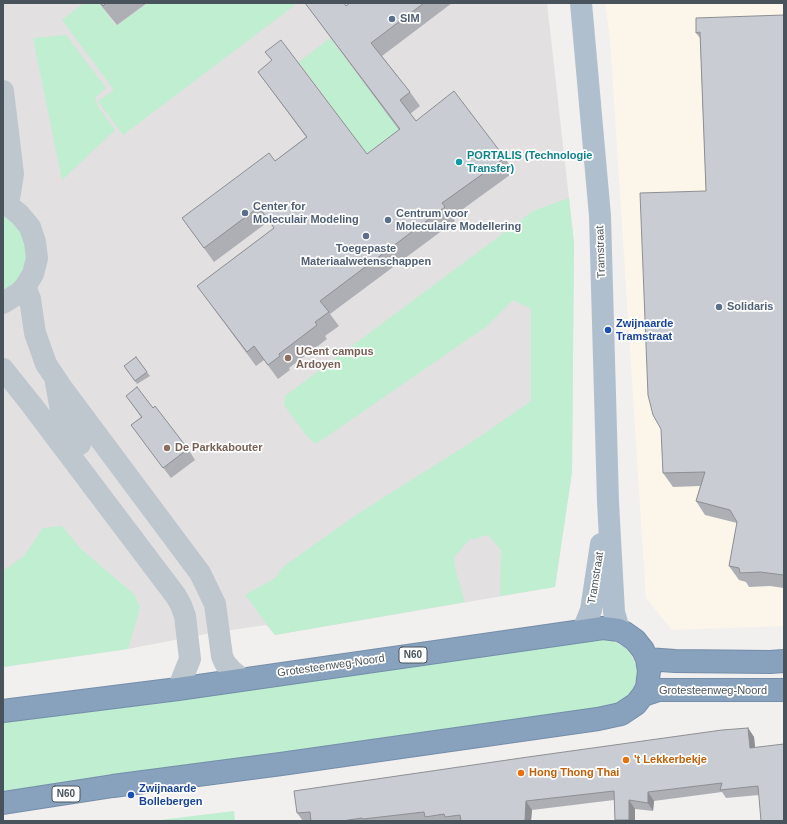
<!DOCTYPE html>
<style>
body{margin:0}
#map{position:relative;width:787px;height:824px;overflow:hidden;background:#f2efef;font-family:Helvetica,sans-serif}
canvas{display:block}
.frame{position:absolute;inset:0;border:4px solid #48535c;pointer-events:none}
</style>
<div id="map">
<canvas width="787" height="824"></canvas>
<div class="frame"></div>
</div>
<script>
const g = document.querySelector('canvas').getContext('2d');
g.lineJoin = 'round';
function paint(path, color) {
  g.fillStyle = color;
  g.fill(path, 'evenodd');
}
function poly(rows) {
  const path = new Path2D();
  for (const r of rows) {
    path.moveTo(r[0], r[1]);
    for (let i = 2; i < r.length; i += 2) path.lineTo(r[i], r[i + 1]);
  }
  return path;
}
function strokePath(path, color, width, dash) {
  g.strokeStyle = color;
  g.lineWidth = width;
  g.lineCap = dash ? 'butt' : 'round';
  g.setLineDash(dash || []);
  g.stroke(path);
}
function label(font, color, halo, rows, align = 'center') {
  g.font = font + ' Helvetica,sans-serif';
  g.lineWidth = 3.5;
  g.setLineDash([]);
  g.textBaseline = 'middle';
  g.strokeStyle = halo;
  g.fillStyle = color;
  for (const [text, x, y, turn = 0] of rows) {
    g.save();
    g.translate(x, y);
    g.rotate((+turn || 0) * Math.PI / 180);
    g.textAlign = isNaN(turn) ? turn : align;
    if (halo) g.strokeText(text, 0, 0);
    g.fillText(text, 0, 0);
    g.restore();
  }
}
const commercial = poly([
 [605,3,784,3,784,626,672,630,646,598,610,38]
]);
const education = poly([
 [3,3,547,3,574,243,572,472,555,587,275,635,266,625,211,633,128,649,3,667]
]);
const green = poly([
 [84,3,99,3,116,26,148,3,294,3,295,5,123,135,98,101,114,90,62,20],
 [66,35,106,88,95,98,99,108,115,130,62,180,33,38],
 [330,38,396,125,419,139,346,165,364,150,299,62],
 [569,198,574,243,572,472,555,587,500,596,501,550,488,535,469,540,454,557,456,572,465,602,275,635,245,595,275,578,284,566,359,513,481,436,531,401,531,309,513,300,487,326,316,444,306,435,284,405,285,396,533,211],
 [3,214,21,230,26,243,27,257,23,270,15,282,3,291],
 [62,526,81,549,135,595,140,608,128,649,3,667,3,571,24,556,43,528],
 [606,639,615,642,626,648,633,658,637,668,637,677,632,692,626,698,617,704,603,708,3,792,3,722],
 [234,811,235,821,160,821,160,820]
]);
const minor = poly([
 [3,91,13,174,8,205],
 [3,204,8,205,20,215,30,227,35,242,37,258,33,274,25,287,19,293,3,303],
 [25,287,30,299,35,333,46,364,62,388,200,573,215,604,222,656,225,663,231,670,242,679],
 [3,369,31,404,176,596,181,605,185,616,190,659,178,689],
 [56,383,63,421,80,444]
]);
const major = poly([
 [581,3,600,216,608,502,614,612,619,630],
 [583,630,591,610,601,544]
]);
const highway = poly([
 [647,659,675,661,770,662,784,661],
 [643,695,658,690,784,690],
 [3,711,178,689,603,628,619,630,625,633,635,640,643,650,647,659,649,671,647,687,643,695,636,704,621,714,598,719,281,764,113,786,3,803]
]);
const wall = poly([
 [99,3,147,3,117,25],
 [305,3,344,3,346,6,350,3,452,3,382,56,410,92,420,106,410,114,416,121,505,158,514,172,452,217,455,221,330,314,339,326,325,336,327,339,289,368,290,370,278,379,264,360,256,366,197,286,274,228,269,221,214,262,182,218,275,161,306,137,258,72,272,61,265,52,367,154,399,130],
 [784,15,784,588,770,586,749,587,746,582,739,580,729,566,737,523,705,515,696,501,700,486,673,487,663,473,661,429,706,191,700,38,696,33],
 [136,357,150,376,137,384,124,366],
 [126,396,153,408,188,449,195,460,171,478,131,425,141,417],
 [748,728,754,737,759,795,726,798,722,792,654,801,653,811,635,809,635,821,615,821,615,820,614,800,532,810,531,821,428,821,427,820,422,821,303,821,297,813]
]);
const shadedWall = poly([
 [748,728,754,737,756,756,750,748],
 [648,792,654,801,653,811,648,803],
 [629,800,635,809,635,821,630,821,629,820],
 [526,801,532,810,531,821,526,821,525,820]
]);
const building = poly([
 [101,3,106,3,103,6,101,3],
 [305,3,344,3,346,6,350,3,424,3,371,43,410,92,400,100,416,121,454,91,505,158,442,203,445,207,320,301,329,312,315,322,317,325,279,354,280,356,268,365,254,346,247,352,197,286,274,228,259,207,204,248,182,218,269,153,275,161,307,137,258,72,272,60,265,52,281,40,367,154,400,129,305,3],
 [784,15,784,575,760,572,740,573,739,568,729,566,737,522,730,510,696,501,705,472,663,473,661,429,653,415,648,395,640,193,706,191,700,32,696,33,696,18,784,15],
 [136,357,147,372,135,381,124,366,136,357],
 [137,387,153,408,155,406,188,449,163,468,131,425,142,417,126,396,137,387],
 [748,728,750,748,784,744,784,821,761,821,758,786,720,790,722,783,648,792,648,803,629,800,629,820,615,820,614,791,526,801,525,820,523,821,461,821,460,815,445,817,444,814,425,817,424,812,363,819,362,818,342,821,311,821,310,812,297,813,294,791,528,757,722,730,748,728]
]);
const markers = [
 [392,19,4,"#5c6f8a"],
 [459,162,4,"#0f9aa8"],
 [245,213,4,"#5c6f8a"],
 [388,220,4,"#5c6f8a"],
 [366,236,4,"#5c6f8a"],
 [719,307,4,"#5c6f8a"],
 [608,330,4,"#1a4fb4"],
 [288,358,4,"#8d6e63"],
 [167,448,4,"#8d6e63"],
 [626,760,4,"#e8710a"],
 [521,773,4,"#e8710a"],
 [131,795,4,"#1a4fb4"]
];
const shields = [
 [413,655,28],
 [66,794,28]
];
const shieldNames = [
 ["N60",413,655],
 ["N60",66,794]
];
const serviceNames = [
 ["SIM",400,19],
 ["Center for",253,207],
 ["Moleculair Modeling",253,220],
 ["Centrum voor",396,214],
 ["Moleculaire Modellering",396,227],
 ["Toegepaste",366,249,"center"],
 ["Materiaalwetenschappen",366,262,"center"],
 ["Solidaris",727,307]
];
const cultureNames = [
 ["PORTALIS (Technologie",467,156],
 ["Transfer)",467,169]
];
const streetNames = [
 ["Tramstraat",601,252,-92],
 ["Tramstraat",596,578,-81],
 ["Grotesteenweg-Noord",331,666,-8],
 ["Grotesteenweg-Noord",713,691]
];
const transitNames = [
 ["Zwijnaarde",616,324],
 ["Tramstraat",616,337],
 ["Zwijnaarde",139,789],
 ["Bollebergen",139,802]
];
const educationNames = [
 ["UGent campus",296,352],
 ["Ardoyen",296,365],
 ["De Parkkabouter",175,448]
];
const foodNames = [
 ["'t Lekkerbekje",634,760],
 ["Hong Thong Thai",529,773]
];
paint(commercial, '#fcf6ea');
paint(education, '#e3e0e1');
paint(green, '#bfeed1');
strokePath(highway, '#748da9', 24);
strokePath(minor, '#bec7ce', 22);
strokePath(major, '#b0bfcd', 22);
strokePath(highway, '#88a2bd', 22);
paint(wall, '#adafb5');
paint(shadedWall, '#8d8f93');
paint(building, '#c9ccd2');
strokePath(building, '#8d8f93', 1);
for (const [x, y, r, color] of markers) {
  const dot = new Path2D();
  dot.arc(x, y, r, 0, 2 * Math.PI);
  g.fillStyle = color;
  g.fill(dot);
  strokePath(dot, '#fff', 1.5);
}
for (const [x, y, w] of shields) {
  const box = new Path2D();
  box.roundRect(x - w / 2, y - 8, w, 16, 3);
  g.fillStyle = '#fff';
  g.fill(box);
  strokePath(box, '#48535c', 1);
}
label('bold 10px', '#48535c', null, shieldNames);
label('bold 11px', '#4e5e75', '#fff', serviceNames, 'left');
label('bold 11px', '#0d838f', '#fff', cultureNames, 'left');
label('11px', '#48535c', '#fff', streetNames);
label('bold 11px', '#164399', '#fff', transitNames, 'left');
label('bold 11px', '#785e54', '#fff', educationNames, 'left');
label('bold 11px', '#c56008', '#fff', foodNames, 'left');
</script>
